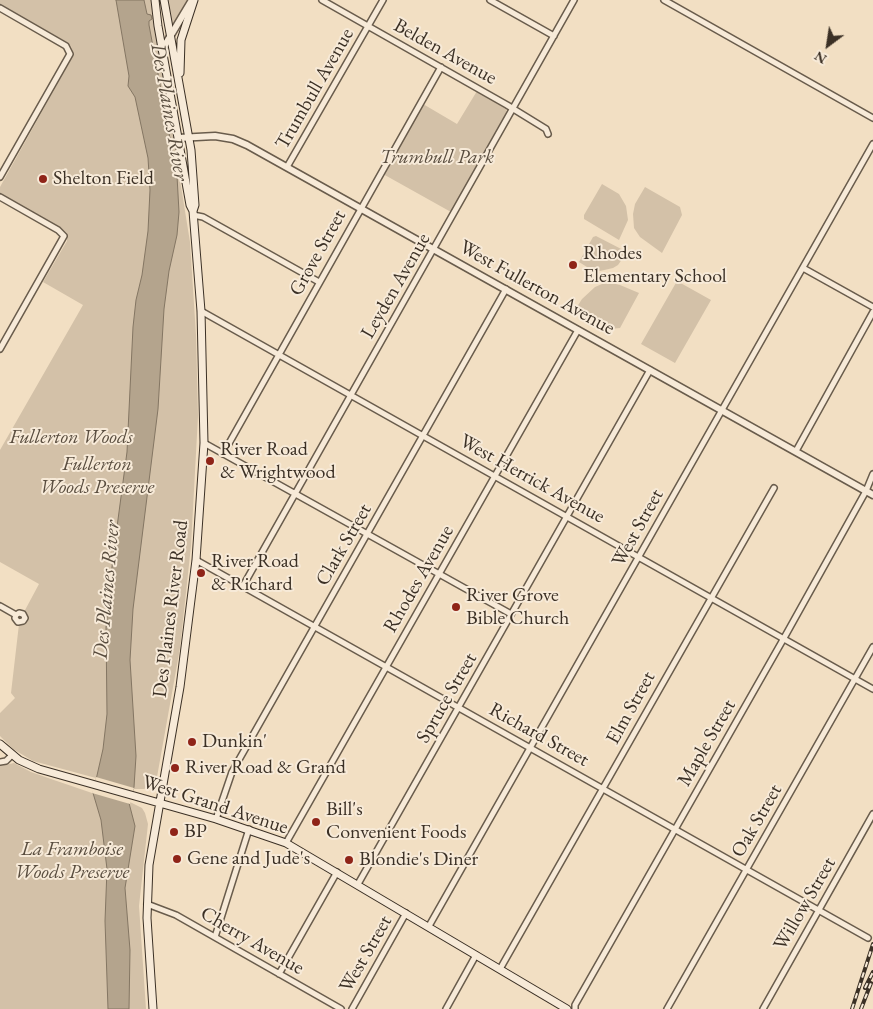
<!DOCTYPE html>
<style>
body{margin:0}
#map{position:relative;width:873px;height:1009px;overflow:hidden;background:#f2dfc3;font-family:"EB Garamond",serif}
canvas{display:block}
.north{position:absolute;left:803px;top:20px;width:50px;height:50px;-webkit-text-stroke:4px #f7ead8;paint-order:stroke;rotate:211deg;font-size:14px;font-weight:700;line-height:20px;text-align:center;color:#3b3025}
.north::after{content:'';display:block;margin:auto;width:18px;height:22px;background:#3b3025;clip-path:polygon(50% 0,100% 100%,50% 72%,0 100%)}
</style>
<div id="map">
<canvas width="873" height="1009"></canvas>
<div class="north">N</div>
</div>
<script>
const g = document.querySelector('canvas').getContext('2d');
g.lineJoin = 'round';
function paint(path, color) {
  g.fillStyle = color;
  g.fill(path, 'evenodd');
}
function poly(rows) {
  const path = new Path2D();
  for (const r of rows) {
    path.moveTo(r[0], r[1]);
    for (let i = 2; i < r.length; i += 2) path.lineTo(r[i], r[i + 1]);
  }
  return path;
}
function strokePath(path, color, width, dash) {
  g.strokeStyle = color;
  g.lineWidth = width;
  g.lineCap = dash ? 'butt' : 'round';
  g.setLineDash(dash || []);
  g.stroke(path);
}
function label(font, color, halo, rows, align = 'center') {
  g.font = font + ' "EB Garamond",serif';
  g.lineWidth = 4;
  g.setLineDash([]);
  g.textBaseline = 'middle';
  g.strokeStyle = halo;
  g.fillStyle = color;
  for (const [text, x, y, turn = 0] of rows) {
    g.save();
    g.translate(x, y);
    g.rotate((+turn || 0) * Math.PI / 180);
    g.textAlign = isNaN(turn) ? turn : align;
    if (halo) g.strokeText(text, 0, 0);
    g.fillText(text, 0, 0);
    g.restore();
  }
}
const green = poly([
 [0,0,151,0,190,242,196,335,198,416,191,546,180,648,157,777,152,785,144,789,134,789,134,788,97,777,96,778,33,761,13,749,0,736,0,713,15,698,11,693,19,624,23,625,27,621,27,616,24,612,39,584,0,562,0,450,83,305,43,282,67,241,67,233,61,228,0,193,0,187,74,54,71,46,65,41,0,5],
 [167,0,187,0,172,27],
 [477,91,506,107,507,114,451,212,383,174,423,104,457,124],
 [602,184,619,194,626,206,628,220,619,240,584,219,584,215],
 [645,187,680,207,682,215,662,253,640,237,634,228,633,214,635,204],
 [596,236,627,252,618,265,613,268,600,271,587,267,579,262,593,237],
 [677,281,711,300,675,363,641,344],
 [612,283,620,285,639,293,620,328,610,329,575,310,582,299,595,287,602,284],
 [14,763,31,772,51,779,92,793,130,804,130,802,142,808,145,813,148,824,139,906,146,1009,0,1009,0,766]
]);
const water = poly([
 [116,0,144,0,147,14,151,15,152,19,149,21,149,25,177,176,179,212,177,235,169,271,164,309,158,409,133,609,130,660,136,756,134,787,129,803,135,826,125,888,130,950,129,1009,108,1009,105,921,107,869,101,820,93,793,103,749,107,714,106,627,113,557,127,452,133,327,136,300,142,275,148,231,150,190,148,158,135,97,128,86,129,76,116,0]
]);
const pier = poly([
 [96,777,134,788,130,804,92,793]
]);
const minor = poly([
 [322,0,507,105,546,129,548,134],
 [490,0,554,36],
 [664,0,873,118],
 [0,8,66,46,70,54,0,177],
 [287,167,383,0],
 [0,197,58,230,64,236,0,349],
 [193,215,203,217,319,282],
 [803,268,873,307],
 [201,311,873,689],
 [204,443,511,614],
 [796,451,873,312],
 [223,454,441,67],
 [196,560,868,938],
 [243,586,574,0],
 [0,606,16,615,19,613,23,614,25,618,23,621,18,622,15,618,16,615],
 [0,762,6,761,12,755],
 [216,819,232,772,506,289],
 [286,843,578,330],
 [358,884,650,370],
 [147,904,176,915,341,1009],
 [429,926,873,144],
 [215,937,249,829],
 [500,969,774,488],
 [279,974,337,872],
 [352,1009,406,913],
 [446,1009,476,955],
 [575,1009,575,1005,784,638,866,491,873,474],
 [667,1009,873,647],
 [763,1009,873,814]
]);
const tertiary = poly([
 [162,50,192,0],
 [178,138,215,136,233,139,247,145,873,495]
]);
const secondary = poly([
 [155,0,158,26,190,205,193,211],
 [180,73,181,40,194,0],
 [0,744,19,760,39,769,216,819,286,843,567,1009],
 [153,1009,147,918,149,865,180,687,196,560,204,443,201,311,193,211,195,205,191,150,164,0]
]);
const rail = poly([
 [865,988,873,972],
 [852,1009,873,944],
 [861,1009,871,983]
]);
const markers = [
 [43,179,5,"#8f2418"],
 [573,265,5,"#8f2418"],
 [210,461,5,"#8f2418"],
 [201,573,5,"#8f2418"],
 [456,607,5,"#8f2418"],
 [192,742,5,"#8f2418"],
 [175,768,5,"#8f2418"],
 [316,822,5,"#8f2418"],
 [174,832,5,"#8f2418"],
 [177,859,5,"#8f2418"],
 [349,860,5,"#8f2418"]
];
const streetNames = [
 ["Belden Avenue",445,52,29],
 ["Trumbull Avenue",315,89,-60],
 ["Grove Street",318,253,-61],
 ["Leyden Avenue",396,286,-60],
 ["West Fullerton Avenue",537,288,29],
 ["West Herrick Avenue",532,479,29],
 ["West Street",638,528,-61],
 ["Clark Street",344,545,-60],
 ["Rhodes Avenue",419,579,-60],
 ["Des Plaines River Road",171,609,-83],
 ["Spruce Street",447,698,-60],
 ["Elm Street",631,708,-61],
 ["Richard Street",539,735,29],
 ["Maple Street",707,743,-60],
 ["West Grand Avenue",215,805,18],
 ["Oak Street",757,821,-60],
 ["Willow Street",805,904,-60],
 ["Cherry Avenue",252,941,30],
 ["West Street",366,954,-60]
];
const parkNames = [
 ["Trumbull Park",437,158],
 ["Fullerton Woods",71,438],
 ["Fullerton",97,465],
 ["Woods Preserve",97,488],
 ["La Framboise",72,850],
 ["Woods Preserve",72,873]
];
const poiNames = [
 ["Shelton Field",53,179],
 ["Rhodes",583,254],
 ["Elementary School",583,277],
 ["River Road",220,450],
 ["& Wrightwood",220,473],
 ["River Road",211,562],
 ["& Richard",211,585],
 ["River Grove",466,596],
 ["Bible Church",466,619],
 ["Dunkin'",202,742],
 ["River Road & Grand",185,768],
 ["Bill's",326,810],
 ["Convenient Foods",326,833],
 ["BP",184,832],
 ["Gene and Jude's",187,859],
 ["Blondie's Diner",359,860]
];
const waterNames = [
 ["Des Plaines River",169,112,80],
 ["Des Plaines River",107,590,-85]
];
paint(green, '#d3c1a8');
paint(water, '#b4a48d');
strokePath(water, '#847663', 1);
paint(pier, '#f2dfc3');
strokePath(minor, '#695c4c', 8);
strokePath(tertiary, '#695c4c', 9);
strokePath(secondary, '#3b3025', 9);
strokePath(minor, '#f7ead8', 5);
strokePath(tertiary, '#f7ead8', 6);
strokePath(secondary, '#f7ead8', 7);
strokePath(rail, '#3b3025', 4);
strokePath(rail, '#f7ead8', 2, [5.5]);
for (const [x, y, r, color] of markers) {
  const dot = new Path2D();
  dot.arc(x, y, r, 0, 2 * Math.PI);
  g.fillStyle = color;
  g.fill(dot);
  strokePath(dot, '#f7ead8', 2);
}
label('20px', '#3b3025', '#f7ead8', streetNames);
label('italic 20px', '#594d3f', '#f7ead8', parkNames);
label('20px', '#3b3025', '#f7ead8', poiNames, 'left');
label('italic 21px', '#594d3f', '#f7ead8', waterNames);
</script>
